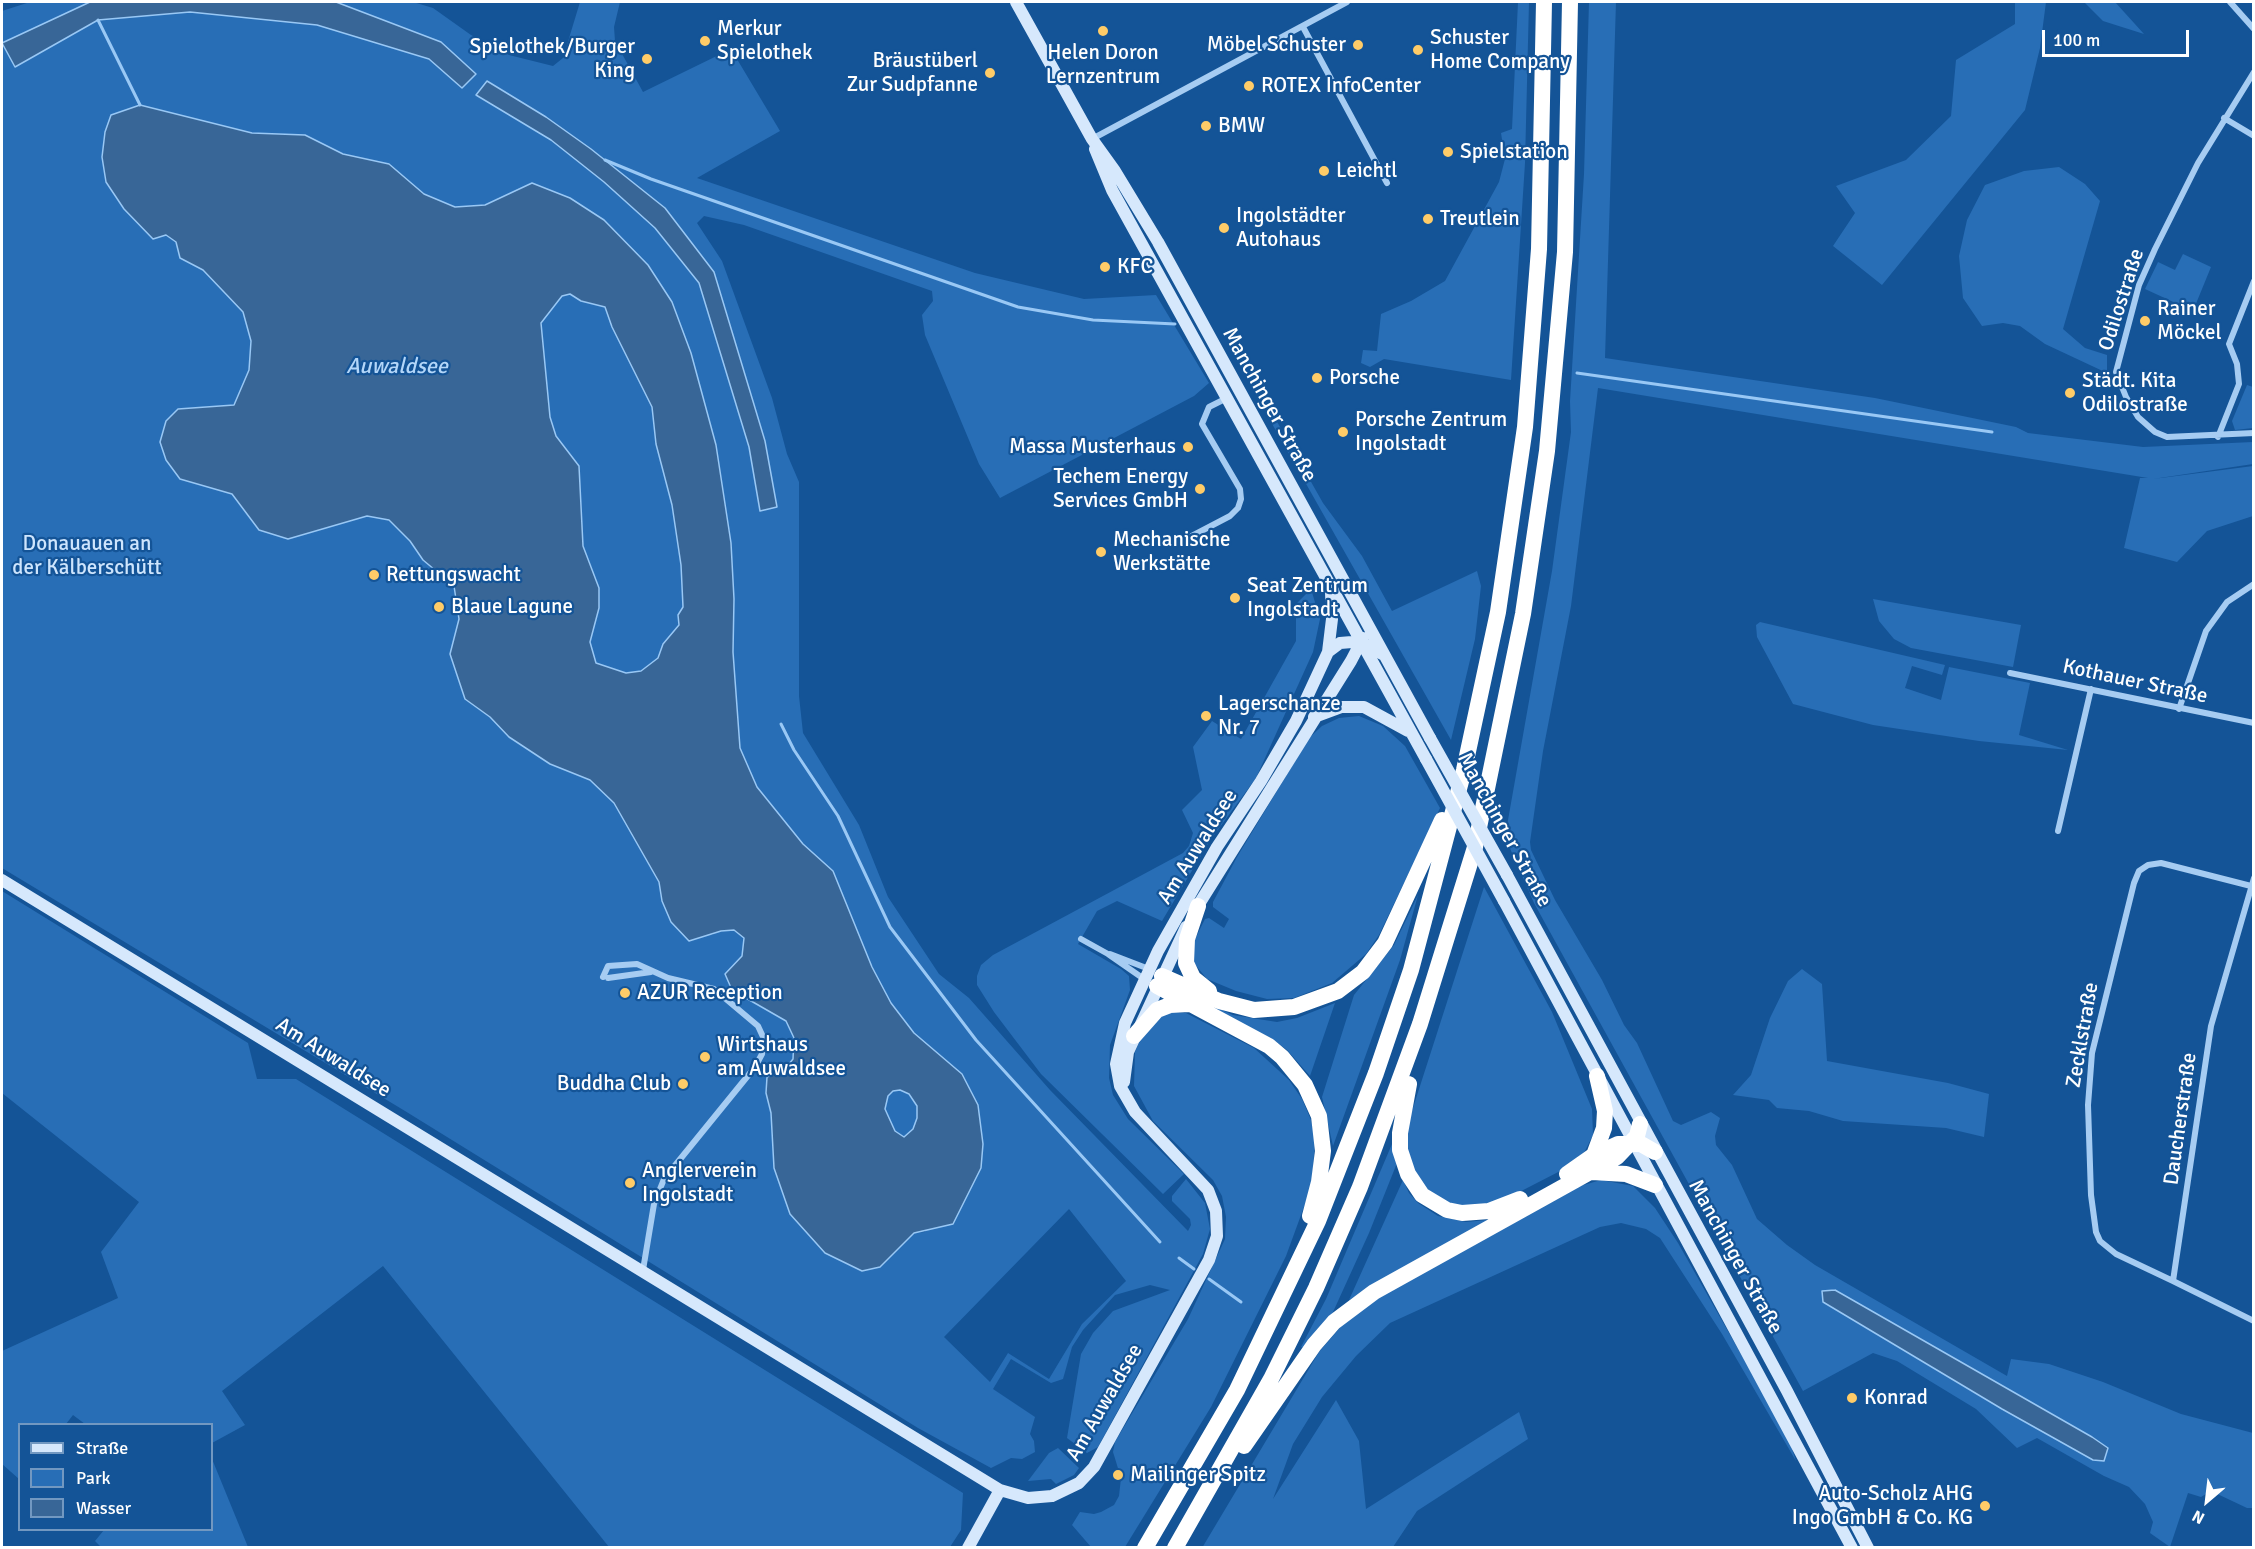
<!DOCTYPE html>
<meta charset="utf-8">
<style>
body{margin:0}
#map{position:relative;width:2255px;height:1549px;overflow:hidden;background:#145497;font-family:Signika,sans-serif}
canvas{display:block}
.frame{position:absolute;inset:0;border:3px solid #fff;pointer-events:none}
.legend{position:absolute;left:18px;top:1423px;width:195px;height:108px;box-sizing:border-box;background:#145497;border:2px solid #7298c1;margin:0;padding:8px 10px;list-style:none;font-size:18px;color:#fff}
.legend li{display:flex;align-items:center;gap:12px;height:30px}
.legend b{width:30px;border:2px solid #7298c1}
.north{position:absolute;left:2177px;top:1471px;width:60px;height:60px;-webkit-text-stroke:4px #145497;paint-order:stroke;rotate:208deg;font-size:16px;font-weight:700;line-height:24px;text-align:center;color:#fff}
.north::after{content:'';display:block;margin:auto;width:21px;height:27px;background:#fff;clip-path:polygon(50% 0,100% 100%,50% 72%,0 100%)}
.scale{position:absolute;left:2042px;top:30px;width:147px;height:27px;box-sizing:border-box;border:3px solid #fff;border-top:0;padding-left:8px;font-size:18px;line-height:21px;white-space:nowrap;color:#fff;-webkit-text-stroke:4px #145497;paint-order:stroke}
</style>
<div id="map">
<canvas width="2255" height="1549"></canvas>
<div class="frame"></div>
<ul class="legend">
<li><b style="height:8px;background:#d6e8fc"></b>Straße</li>
<li><b style="height:16px;background:#286eb6"></b>Park</li>
<li><b style="height:16px;background:#386697"></b>Wasser</li>
</ul>
<div class="north">N</div>
<div class="scale">100 m</div>
</div>
<script>
const g = document.querySelector('canvas').getContext('2d');
g.lineJoin = 'round';
function paint(path, color) {
  g.fillStyle = color;
  g.fill(path, 'evenodd');
}
function poly(rows) {
  const path = new Path2D();
  for (const r of rows) {
    path.moveTo(r[0], r[1]);
    for (let i = 2; i < r.length; i += 2) path.lineTo(r[i], r[i + 1]);
  }
  return path;
}
function strokePath(path, color, width, dash) {
  g.strokeStyle = color;
  g.lineWidth = width;
  g.lineCap = dash ? 'butt' : 'round';
  g.setLineDash(dash || []);
  g.stroke(path);
}
function label(font, color, halo, rows, align = 'center') {
  g.font = font + ' Signika,sans-serif';
  g.lineWidth = 4.5;
  g.setLineDash([]);
  g.textBaseline = 'middle';
  g.strokeStyle = halo;
  g.fillStyle = color;
  for (const [text, x, y, turn = 0] of rows) {
    g.save();
    g.translate(x, y);
    g.rotate((+turn || 0) * Math.PI / 180);
    g.textAlign = isNaN(turn) ? turn : align;
    if (halo) g.strokeText(text, 0, 0);
    g.fillText(text, 0, 0);
    g.restore();
  }
}
const green = poly([
 [30,2,413,2,433,8,471,35,509,55,553,66,563,58,580,2,620,2,614,27,615,41,643,92,731,49,780,131,697,178,975,273,1084,299,1156,295,1209,383,1194,396,1000,498,979,464,925,335,922,315,933,301,932,291,744,225,704,216,697,223,722,261,772,398,787,454,799,482,799,696,803,733,859,825,888,897,939,974,969,998,1050,1090,1188,1231,1191,1225,1190,1219,1172,1201,1172,1196,1186,1179,1205,1203,1210,1229,1203,1254,1098,1447,1087,1453,1067,1438,1081,1354,1093,1333,1113,1311,1170,1290,1150,1285,1115,1295,1083,1330,1072,1347,1063,1379,1051,1383,1011,1359,993,1389,1035,1417,1030,1434,1034,1441,1035,1452,1022,1459,1011,1458,991,1468,918,1428,405,1111,2,868,2,11],
 [140,106,252,133,305,135,343,154,389,164,424,194,456,207,485,205,532,183,716,445,731,543,734,599,733,652,740,748,757,787,803,844,833,871,872,967,891,1003,914,1033,962,1074,925,1232,914,1233,880,1267,862,1271,825,1253,774,1168,771,1113,766,1093,768,1077,785,1069,793,1059,794,1038,786,1021,732,990,725,974,742,956,744,938,734,930,721,930,712,935,662,901,659,882,614,803,590,780,550,764,509,737,490,717,465,699,450,654,459,619,454,586,423,560,410,541,388,520,367,516,288,539,259,530,232,494,180,479,178,409,234,405,249,370,251,341,243,312,203,270,180,258,176,242,124,209,106,182,102,157,111,116],
 [714,272,765,441,777,506,760,511,749,447,699,283],
 [1069,1209,1126,1281,1082,1324,1049,1379,1008,1353,990,1382,944,1337],
 [1518,2,1529,2,1525,163,1511,380,1384,359,1370,367,1361,363,1363,350,1377,351,1381,314,1411,301,1445,281,1499,182,1505,159,1501,133,1512,129],
 [1589,2,1616,2,1605,358,1875,398,2016,427,2028,433,2143,447,2253,442,2253,464,2153,479,2253,466,2253,516,2207,531,2177,562,2124,548,2140,478,2148,478,1598,388,1571,606,1543,751,1530,842,1531,850,1555,900,1602,980,1624,1025,1637,1043,1673,1121,1681,1125,1711,1112,1720,1118,1715,1136,1716,1145,1732,1165,1757,1219,1787,1245,1815,1265,2007,1376,2011,1359,2049,1364,2103,1382,2181,1414,2253,1433,2253,1508,2247,1508,2211,1491,2201,1497,2188,1493,2170,1547,2150,1533,2153,1522,2145,1504,2129,1487,2104,1476,2037,1438,2017,1448,1976,1409,1897,1361,1873,1353,1803,1391,1534,903,1505,837,1552,571,1571,432,1570,401,1584,174],
 [1824,1302,1965,1366,2092,1437,2002,1409],
 [2015,2,2046,2,2040,48,2025,110,1882,285,1833,246,1855,213,1836,186,1906,160,1951,116,1956,60,2015,24],
 [2084,2,2115,2,2144,34,2103,21],
 [2059,167,2085,184,2100,201,2063,329,2085,348,2107,355,2107,373,2045,344,2020,326,2003,323,1982,326,1963,298,1959,256,1967,220,1985,185,2024,171],
 [2183,254,2211,267,2193,311,2145,289,2158,262,2175,270],
 [570,294,581,301,605,307,612,327,652,407,656,444,672,505,681,565,683,607,678,615,679,625,663,644,658,658,641,671,626,673,595,663,590,642,599,608,592,568,583,546,579,466,556,436,550,417,541,322,562,296],
 [2247,385,2253,387,2253,428,2235,430,2232,421],
 [1267,404,1323,503,1362,556,1392,611,1477,571,1481,586,1475,639,1451,740,1262,406],
 [1311,589,1320,619,1313,652,1256,778,1209,842,1162,921,1117,901,1097,911,1078,944,1121,969,1129,976,1130,990,1110,1045,1109,1078,1113,1095,1128,1119,1184,1174,1163,1194,1041,1074,994,1012,977,985,977,976,981,965,993,955,1183,853,1189,846,1193,833,1182,810,1202,790,1193,747,1212,721,1241,739,1296,641,1296,604],
 [1873,599,2021,625,2013,667,1911,648,1894,639,1879,621],
 [1760,622,1945,665,1942,675,1912,666,1905,688,1941,700,1949,667,2030,683,2019,735,2068,750,1979,741,1873,725,1793,704,1757,637,1756,625],
 [1359,716,1383,726,1405,746,1440,808,1379,935,1366,954,1332,983,1294,998,1267,999,1236,991,1207,979,1193,962,1193,943,1205,919,1209,918,1224,928,1229,919,1213,907,1213,902,1237,857,1309,738,1322,726,1339,718],
 [1484,887,1552,1012,1592,1109,1593,1135,1585,1151,1566,1168,1498,1203,1475,1208,1451,1205,1420,1184,1410,1165,1406,1140,1411,1114],
 [2,891,248,1043,257,1079,296,1079,963,1493,961,1530,950,1547,609,1547,383,1266,222,1391,245,1425,212,1443,212,1424,85,1424,73,1415,66,1424,20,1424,19,1479,2,1464,2,1351,118,1298,101,1252,139,1202,2,1093],
 [1418,895,1400,960,1333,1146,1322,1097,1354,995,1394,945],
 [1802,969,1822,984,1827,1061,1948,1083,1989,1094,1984,1137,1946,1128,1843,1121,1809,1111,1777,1108,1769,1100,1733,1095,1751,1075,1770,1018,1788,981],
 [1194,997,1233,1015,1277,1022,1297,1018,1335,1003,1310,1076,1287,1050,1271,1038,1192,1000],
 [1170,1012,1186,1013,1254,1048,1289,1080,1302,1099,1311,1120,1315,1139,1312,1185,1286,1256,1211,1407,1125,1547,1091,1547,1072,1525,1080,1512,1094,1514,1101,1512,1114,1505,1119,1496,1121,1478,1113,1452,1115,1442,1188,1319,1225,1239,1226,1217,1222,1196,1213,1180,1153,1121,1134,1086,1135,1052,1145,1029,1155,1018],
 [900,1090,906,1091,917,1106,917,1118,913,1129,904,1137,895,1131,885,1109,888,1096,893,1091],
 [1392,1144,1397,1163,1369,1233,1328,1323,1305,1348,1301,1347,1326,1299],
 [1403,1180,1409,1193,1418,1203,1438,1216,1466,1222,1487,1220,1488,1223,1349,1300],
 [1601,1180,1633,1186,1655,1208,1678,1243,1788,1437,1796,1461,1722,1334,1660,1238,1646,1229,1621,1223,1600,1227,1390,1323,1356,1356,1322,1397,1293,1444,1273,1499,1336,1400,1359,1441,1366,1509,1519,1412,1528,1439,1417,1511,1393,1547,1202,1548,1319,1352,1344,1323,1402,1281,1580,1186],
 [1058,1448,1079,1468,1074,1475,1056,1484,1051,1479,1028,1481,1049,1453],
 [212,1459,248,1547,102,1548,95,1541,104,1530,212,1530]
]);
const water = poly([
 [90,2,336,2,441,42,476,74,462,88,429,59,317,25,190,12,98,20,15,67,2,43,90,2],
 [487,81,546,117,591,149,665,208,714,272,765,441,777,507,760,511,749,447,699,283,655,228,604,182,551,140,476,95,487,81],
 [140,105,252,133,305,135,343,154,389,164,424,194,455,207,485,205,532,183,570,198,604,220,648,265,672,302,691,353,716,445,731,543,734,599,733,652,740,748,757,787,803,844,833,871,872,967,891,1003,914,1033,962,1074,978,1105,983,1144,981,1168,953,1224,914,1233,880,1267,862,1271,825,1253,790,1214,774,1168,771,1113,766,1093,767,1077,785,1069,793,1059,794,1038,786,1021,732,990,725,974,742,956,744,938,734,930,721,931,689,941,671,922,662,901,659,882,614,803,590,780,550,764,509,737,490,717,465,699,450,654,459,619,454,586,423,560,410,541,389,520,367,516,288,539,259,530,232,494,180,479,166,460,160,442,166,421,178,409,234,405,249,370,251,341,243,312,203,270,180,258,176,242,166,235,153,239,124,209,106,182,102,157,105,132,111,115,140,105],
 [570,294,581,301,605,307,612,327,652,407,656,444,672,505,681,565,683,607,678,615,679,625,663,644,658,658,641,671,626,673,596,663,590,642,599,608,599,588,583,546,579,466,556,436,550,417,541,323,562,296,570,294],
 [900,1090,909,1094,917,1106,917,1118,913,1129,904,1137,895,1131,885,1109,888,1096,893,1091,900,1090],
 [1835,1290,2092,1437,2108,1448,2104,1461,2093,1460,2002,1409,1823,1302,1822,1291,1835,1290]
]);
const stream = poly([
 [98,20,140,105],
 [605,160,651,179,1018,307,1093,320,1175,324],
 [1577,373,1992,432],
 [781,724,794,750,838,816,890,927,976,1040,1160,1242],
 [1179,1258,1194,1269],
 [1209,1279,1241,1302]
]);
const street = poly([
 [2230,2,2254,29],
 [1303,27,1387,183],
 [2254,72,2198,163,2155,249,2139,285,2116,372,2126,397,2138,417,2155,432,2167,437,2254,433],
 [2224,118,2254,136],
 [1092,139,1347,2],
 [2218,437,2239,384,2237,364,2229,344,2254,281],
 [1186,539,1230,516,1238,508,1241,499,1240,489,1202,424,1209,407,1229,397],
 [2010,673,2254,723],
 [2179,709,2206,631,2227,602,2254,584],
 [2058,831,2091,689],
 [2254,878,2211,1026,2173,1281,2254,1321],
 [1081,939,1108,954,1144,979],
 [1110,954,1149,969],
 [603,977,608,966,637,964,668,978,714,989,758,1026,764,1039,762,1054,755,1067,664,1179,654,1204,643,1270],
 [608,978,651,972],
 [2173,1281,2116,1254,2100,1241,2096,1232,2091,1195,2088,1105,2092,1053,2134,883,2139,871,2148,865,2161,863,2251,886]
]);
const secondary = poly([
 [1016,2,1092,139,1115,171,1158,242,1430,738],
 [1095,149,1112,190,1426,759],
 [1328,652,1332,619,1331,592],
 [1314,717,1341,707,1364,707,1408,731],
 [1507,875,1787,1391,1868,1548],
 [2,880,1000,1490,1028,1498,1052,1496,1079,1483,1094,1467,1209,1260,1217,1236,1216,1211,1208,1190,1135,1112,1120,1086,1116,1064,1125,1023,1158,951,1217,847,1261,781,1296,721,1328,652,1340,643,1352,642,1370,646,1382,654],
 [1504,901,1852,1548],
 [1194,912,1351,661,1363,638],
 [1124,1082,1128,1052,1186,927],
 [968,1548,1000,1490]
]);
const highway = poly([
 [1198,906,1187,939,1186,963,1193,978,1209,991],
 [1162,976,1219,1001,1254,1010,1294,1007,1338,991,1363,972,1385,943,1442,820],
 [1157,986,1269,1046,1282,1057,1305,1085,1319,1116,1323,1151,1319,1182,1310,1216],
 [1134,1036,1157,1010,1170,1005,1189,1004],
 [1409,1084,1400,1133,1400,1150,1408,1174,1422,1195,1447,1210,1462,1213,1489,1211,1520,1199],
 [1594,1155,1604,1128,1605,1111,1597,1076],
 [1592,1172,1626,1174,1655,1185],
 [1567,1174,1594,1155,1618,1144,1641,1144,1655,1152],
 [1244,1446,1314,1345,1334,1322,1374,1292,1617,1157,1637,1136,1640,1124],
 [1145,1548,1237,1390,1318,1221,1376,1073,1411,970,1464,770,1498,612,1525,427,1539,249,1544,2],
 [1175,1548,1271,1379,1316,1288,1360,1187,1420,1024,1475,847,1523,614,1547,451,1565,252,1570,2]
]);
const secondaryBridge = poly([
 [1430,738,1507,875],
 [1426,759,1504,901]
]);
const markers = [
 [1103,31,6,"#ffcc68"],
 [705,41,6,"#ffcc68"],
 [1358,45,6,"#ffcc68"],
 [1418,50,6,"#ffcc68"],
 [647,59,6,"#ffcc68"],
 [990,73,6,"#ffcc68"],
 [1249,86,6,"#ffcc68"],
 [1206,126,6,"#ffcc68"],
 [1448,152,6,"#ffcc68"],
 [1324,171,6,"#ffcc68"],
 [1428,219,6,"#ffcc68"],
 [1224,228,6,"#ffcc68"],
 [1105,267,6,"#ffcc68"],
 [2145,321,6,"#ffcc68"],
 [1317,378,6,"#ffcc68"],
 [2070,393,6,"#ffcc68"],
 [1343,432,6,"#ffcc68"],
 [1188,447,6,"#ffcc68"],
 [1200,489,6,"#ffcc68"],
 [1101,552,6,"#ffcc68"],
 [374,575,6,"#ffcc68"],
 [1235,598,6,"#ffcc68"],
 [439,607,6,"#ffcc68"],
 [1206,716,6,"#ffcc68"],
 [625,993,6,"#ffcc68"],
 [705,1057,6,"#ffcc68"],
 [683,1084,6,"#ffcc68"],
 [630,1183,6,"#ffcc68"],
 [1852,1398,6,"#ffcc68"],
 [1118,1475,6,"#ffcc68"],
 [1985,1506,6,"#ffcc68"]
];
const poiNames = [
 ["Merkur",717,29],
 ["Spielothek",717,53],
 ["Schuster",1430,38],
 ["Home Company",1430,62],
 ["Möbel Schuster",1346,45,"right"],
 ["Spielothek/Burger",635,47,"right"],
 ["King",635,71,"right"],
 ["Helen Doron",1103,53,"center"],
 ["Lernzentrum",1103,77,"center"],
 ["Bräustüberl",978,61,"right"],
 ["Zur Sudpfanne",978,85,"right"],
 ["ROTEX InfoCenter",1261,86],
 ["BMW",1218,126],
 ["Spielstation",1460,152],
 ["Leichtl",1336,171],
 ["Ingolstädter",1236,216],
 ["Autohaus",1236,240],
 ["Treutlein",1440,219],
 ["KFC",1117,267],
 ["Rainer",2157,309],
 ["Möckel",2157,333],
 ["Porsche",1329,378],
 ["Städt. Kita",2082,381],
 ["Odilostraße",2082,405],
 ["Porsche Zentrum",1355,420],
 ["Ingolstadt",1355,444],
 ["Massa Musterhaus",1176,447,"right"],
 ["Techem Energy",1188,477,"right"],
 ["Services GmbH",1188,501,"right"],
 ["Mechanische",1113,540],
 ["Werkstätte",1113,564],
 ["Rettungswacht",386,575],
 ["Seat Zentrum",1247,586],
 ["Ingolstadt",1247,610],
 ["Blaue Lagune",451,607],
 ["Lagerschanze",1218,704],
 ["Nr. 7",1218,728],
 ["AZUR Reception",637,993],
 ["Wirtshaus",717,1045],
 ["am Auwaldsee",717,1069],
 ["Buddha Club",671,1084,"right"],
 ["Anglerverein",642,1171],
 ["Ingolstadt",642,1195],
 ["Konrad",1864,1398],
 ["Mailinger Spitz",1130,1475],
 ["Auto-Scholz AHG",1973,1494,"right"],
 ["Ingo GmbH & Co. KG",1973,1518,"right"]
];
const streetNames = [
 ["Odilostraße",2122,300,-72],
 ["Manchinger Straße",1269,405,61],
 ["Kothauer Straße",2135,682,12],
 ["Manchinger Straße",1504,830,61],
 ["Am Auwaldsee",1198,847,-58],
 ["Zecklstraße",2083,1035,-80],
 ["Am Auwaldsee",333,1058,32],
 ["Daucherstraße",2181,1119,-82],
 ["Manchinger Straße",1735,1257,61],
 ["Am Auwaldsee",1105,1403,-60]
];
const parkNames = [
 ["Donauauen an",87,544],
 ["der Kälberschütt",87,568]
];
const waterNames = [
 ["Auwaldsee",397,367]
];
paint(green, '#286eb6');
paint(water, '#386697');
strokePath(water, '#99c8f5', 1.5);
strokePath(stream, '#99c8f5', 3);
strokePath(street, '#a6ccf2', 6);
strokePath(secondary, '#d6e8fc', 12);
strokePath(highway, '#fff', 16);
strokePath(secondaryBridge, '#d6e8fc', 12);
for (const [x, y, r, color] of markers) {
  const dot = new Path2D();
  dot.arc(x, y, r, 0, 2 * Math.PI);
  g.fillStyle = color;
  g.fill(dot);
  strokePath(dot, '#145497', 2);
}
label('21px', '#fff', '#145497', poiNames, 'left');
label('21px', '#fff', '#145497', streetNames);
label('21px', '#cee5fd', '#145497', parkNames);
label('italic 22px', '#b3d6f9', '#145497', waterNames);
</script>
